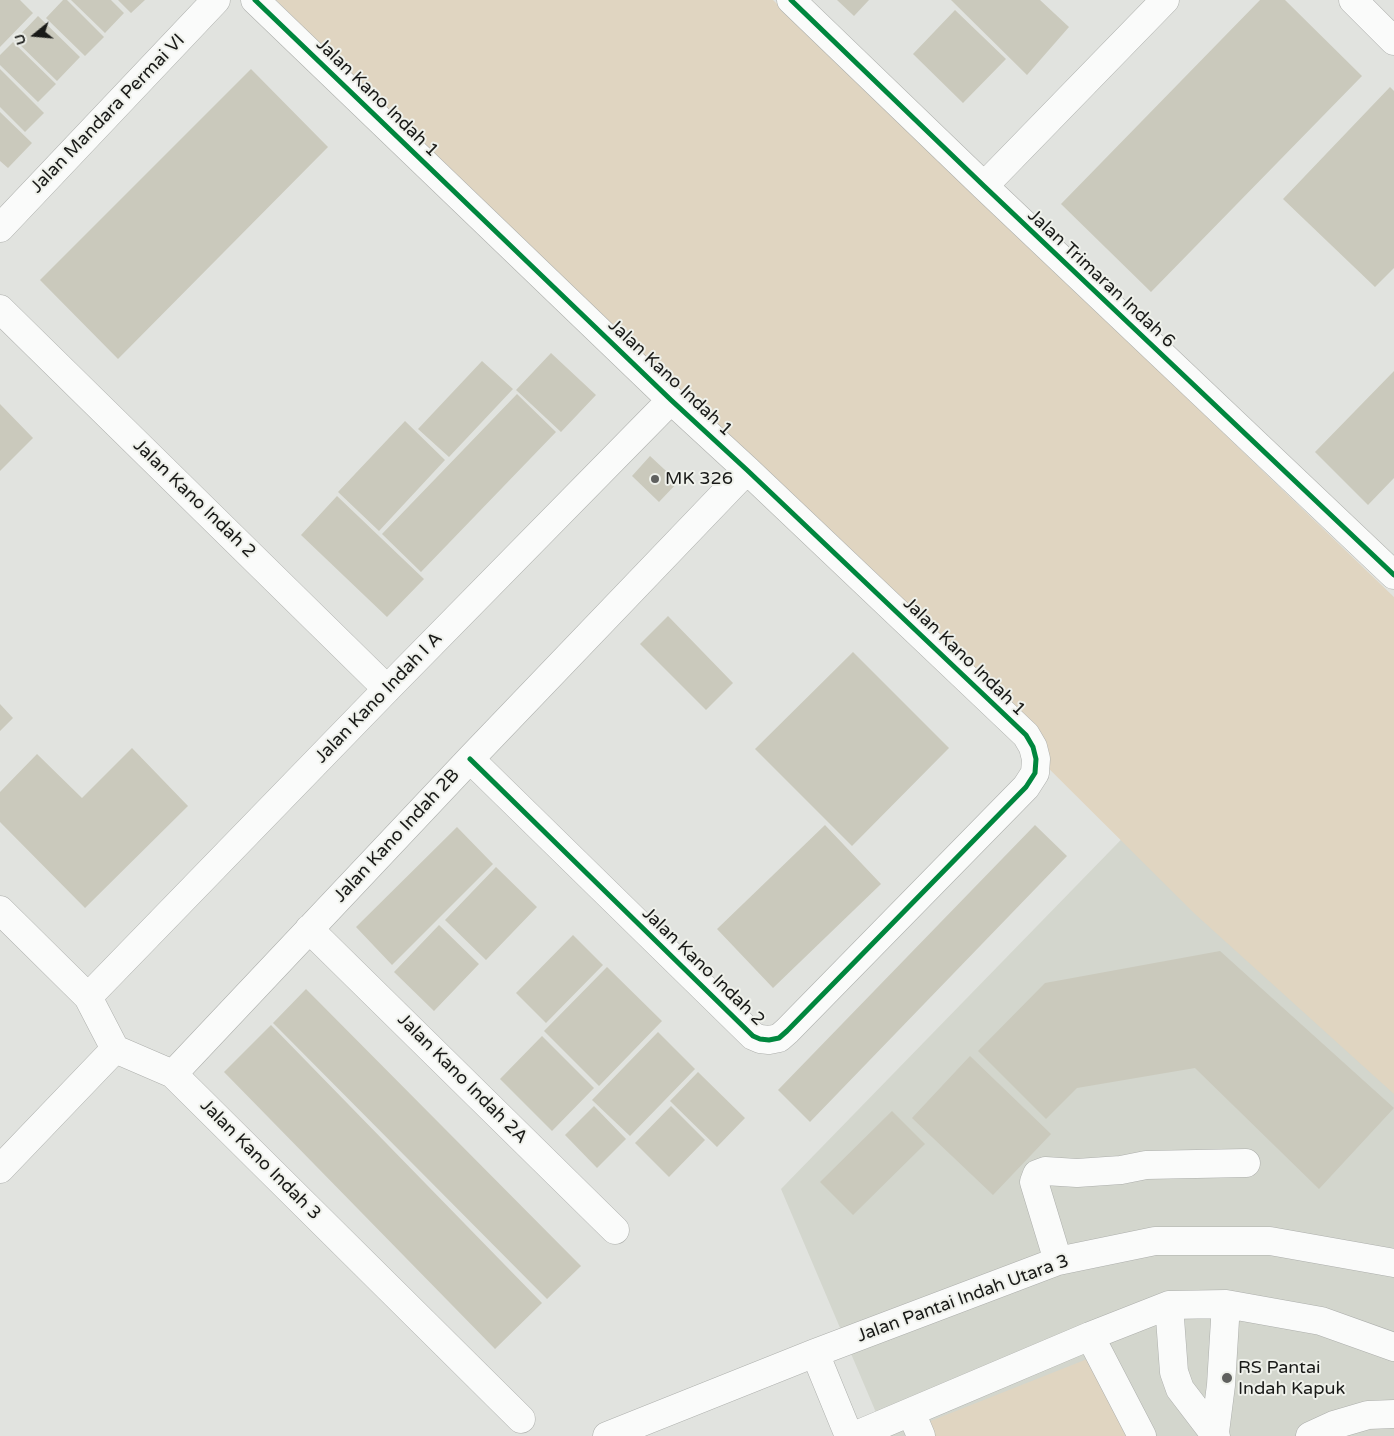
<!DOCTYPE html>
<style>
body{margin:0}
#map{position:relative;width:1394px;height:1436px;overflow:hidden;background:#e1e3df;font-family:"Varela Round",sans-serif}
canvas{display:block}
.north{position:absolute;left:10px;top:10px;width:50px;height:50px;-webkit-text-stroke:4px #eff1eb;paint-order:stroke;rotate:253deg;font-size:14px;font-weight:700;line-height:20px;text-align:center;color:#191a18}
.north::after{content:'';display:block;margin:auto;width:18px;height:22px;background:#191a18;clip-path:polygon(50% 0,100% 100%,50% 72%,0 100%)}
</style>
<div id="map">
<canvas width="1394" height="1436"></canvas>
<div class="north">U</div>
</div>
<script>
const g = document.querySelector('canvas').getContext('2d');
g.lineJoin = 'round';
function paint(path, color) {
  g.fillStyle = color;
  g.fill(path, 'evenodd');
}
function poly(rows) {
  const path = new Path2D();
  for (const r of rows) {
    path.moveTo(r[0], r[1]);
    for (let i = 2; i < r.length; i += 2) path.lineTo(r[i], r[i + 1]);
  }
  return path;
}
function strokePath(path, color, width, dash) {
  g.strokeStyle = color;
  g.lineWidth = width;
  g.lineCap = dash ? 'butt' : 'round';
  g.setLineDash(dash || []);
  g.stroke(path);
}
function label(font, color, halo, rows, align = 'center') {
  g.font = font + ' "Varela Round",sans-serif';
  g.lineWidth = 4;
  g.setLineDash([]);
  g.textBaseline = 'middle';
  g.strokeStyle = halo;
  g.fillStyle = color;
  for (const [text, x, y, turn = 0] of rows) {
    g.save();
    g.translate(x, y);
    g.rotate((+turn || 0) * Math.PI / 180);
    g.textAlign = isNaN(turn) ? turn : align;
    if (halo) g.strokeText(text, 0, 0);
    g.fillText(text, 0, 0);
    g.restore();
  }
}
const built = poly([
 [1148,812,1394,886,1394,1436,886,1436,781,1189]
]);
const green = poly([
 [276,0,773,0,1394,597,1394,1094,1195,914],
 [1105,1352,1140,1436,916,1436,913,1428]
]);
const building = poly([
 [0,0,20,0,33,13,0,47],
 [63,0,67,0,104,37,85,56,46,18],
 [71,0,111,0,124,13,105,33],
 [118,0,145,0,131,13],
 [837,0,869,0,854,16],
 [951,0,1040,0,1069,27,1027,75],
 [1260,0,1285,0,1362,76,1151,292,1061,204],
 [955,10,1006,59,963,103,913,54],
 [38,16,80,57,57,81,15,40],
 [13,42,56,84,38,102,0,65,0,55],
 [0,69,44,113,25,132,0,107],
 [251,69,328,147,118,359,40,280],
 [1390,87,1394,91,1394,268,1375,287,1283,199],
 [0,112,32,143,8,168,0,161],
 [551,353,596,395,561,432,516,390],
 [482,361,513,389,449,457,418,429],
 [1394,371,1394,478,1368,505,1315,452],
 [517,394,556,432,421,572,382,534],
 [0,404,33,438,0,471],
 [405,421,445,460,379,531,338,492],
 [650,456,678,482,659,502,632,476],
 [337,496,424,579,387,617,301,535],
 [668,616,733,683,706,710,640,644],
 [853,652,949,748,852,846,755,749],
 [0,704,13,718,0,731],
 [132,748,188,806,85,908,0,822,0,792,37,754,82,798],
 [825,825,881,884,773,988,717,929],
 [1035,825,1067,856,810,1122,778,1090],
 [457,827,493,864,392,965,356,927],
 [496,867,537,907,486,960,445,920],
 [439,925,479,964,434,1011,394,972],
 [573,935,603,965,546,1023,516,993],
 [1220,951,1394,1108,1319,1189,1195,1068,1077,1088,1046,1119,978,1051,1045,983],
 [607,967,662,1021,599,1086,544,1031],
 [306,989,581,1266,547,1299,273,1023],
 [271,1025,542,1303,495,1349,224,1072],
 [658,1032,695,1069,630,1136,592,1100],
 [542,1036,594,1088,552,1131,500,1079],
 [970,1056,1051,1134,993,1195,912,1118],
 [698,1072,745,1118,717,1147,670,1101],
 [594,1106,626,1139,597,1168,565,1135],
 [671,1106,705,1140,669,1177,635,1143],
 [892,1111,925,1144,853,1215,820,1182]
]);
const minor = poly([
 [255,0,671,400,747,470,1026,735,1033,747,1036,759,1035,773,1026,787,787,1031,779,1038,769,1040,760,1039,753,1036,470,759],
 [791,0,984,186,1394,575],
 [1353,0,1394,41],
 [984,186,1165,0],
 [0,228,216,0],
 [0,309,387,689],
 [0,910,88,997,115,1049,173,1074,521,1419],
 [309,929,615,1230],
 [88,997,387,689,671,400],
 [173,1074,470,759,747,470],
 [0,1169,115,1049],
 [1058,1261,1034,1182,1037,1174,1045,1171,1077,1173,1121,1170,1146,1165,1246,1163],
 [1169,1305,1174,1372,1180,1389,1216,1436],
 [1090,1336,1142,1436],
 [815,1353,849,1436],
 [911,1412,921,1436],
 [1215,1432,1221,1385,1226,1304],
 [607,1436,815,1353,1058,1261,1155,1241,1270,1241,1394,1263],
 [854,1436,1090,1336,1169,1305,1226,1304,1321,1321,1394,1347],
 [1310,1436,1334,1425,1368,1415,1394,1414]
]);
const cycleway = poly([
 [255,0,671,400,747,470,1026,735,1033,747,1036,759,1035,773,1026,787,787,1031,779,1038,769,1040,760,1039,753,1036,470,759],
 [791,0,984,186,1394,575]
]);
const markers = [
 [655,479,5,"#5f605e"],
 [1227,1378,6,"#5f605e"]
];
const streetNames = [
 ["Jalan Kano Indah 1",377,98,44],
 ["Jalan Mandara Permai VI",108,114,-46],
 ["Jalan Trimaran Indah 6",1101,279,43],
 ["Jalan Kano Indah 1",670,378,43],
 ["Jalan Kano Indah 2",194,499,44],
 ["Jalan Kano Indah 1",964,657,44],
 ["Jalan Kano Indah I A",379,698,-46],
 ["Jalan Kano Indah 2B",397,836,-47],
 ["Jalan Kano Indah 2",703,967,44],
 ["Jalan Kano Indah 2A",462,1079,45],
 ["Jalan Kano Indah 3",260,1160,45],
 ["Jalan Pantai Indah Utara 3",963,1299,-20]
];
const poiNames = [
 ["MK 326",665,479],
 ["RS Pantai",1238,1368],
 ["Indah Kapuk",1238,1389]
];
paint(built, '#d3d6cd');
paint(green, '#e0d5c1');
paint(building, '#cac9bc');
strokePath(minor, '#adafac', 29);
strokePath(minor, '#fafbfa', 28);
strokePath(cycleway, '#00873e', 5);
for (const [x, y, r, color] of markers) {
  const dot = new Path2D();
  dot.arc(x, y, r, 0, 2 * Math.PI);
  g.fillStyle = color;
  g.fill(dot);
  strokePath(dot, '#eff1eb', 2);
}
label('18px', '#191a18', '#eff1eb', streetNames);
label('18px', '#191a18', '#eff1eb', poiNames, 'left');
</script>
